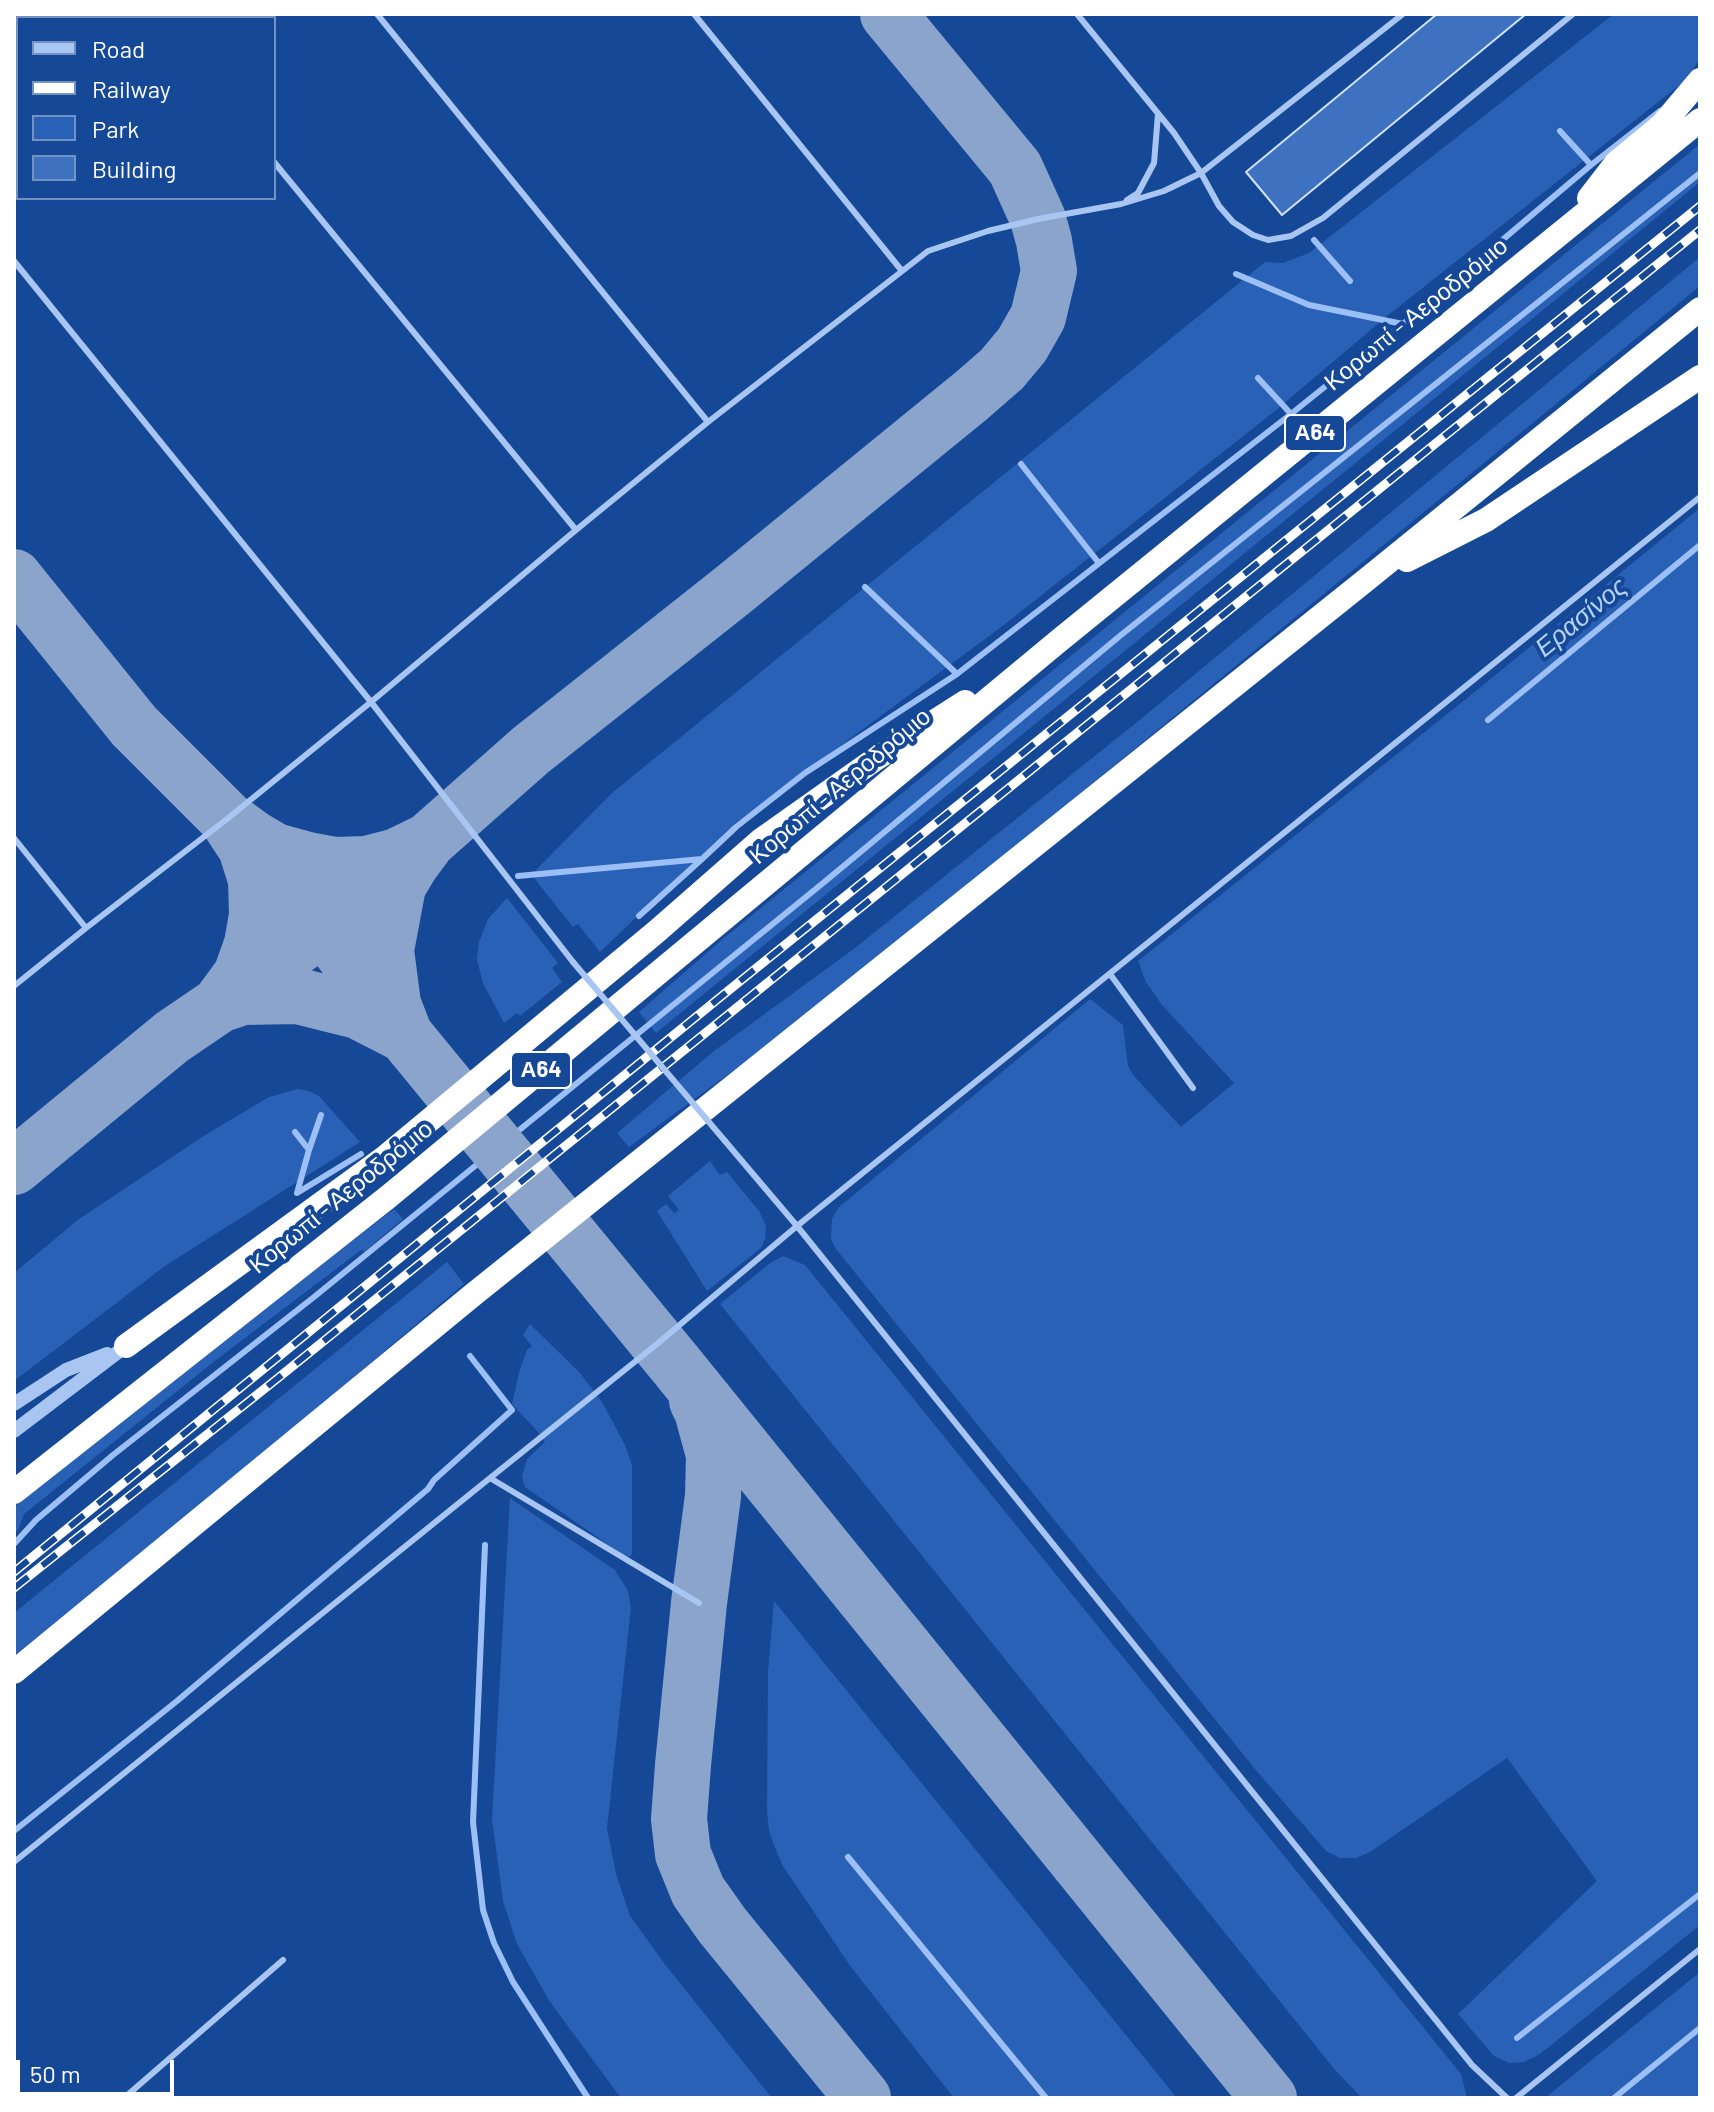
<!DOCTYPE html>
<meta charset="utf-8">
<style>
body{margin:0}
#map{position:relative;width:1714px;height:2112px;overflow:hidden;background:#164898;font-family:Barlow,sans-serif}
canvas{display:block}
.frame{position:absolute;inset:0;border:16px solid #fff;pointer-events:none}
.legend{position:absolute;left:16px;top:16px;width:260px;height:184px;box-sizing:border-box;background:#164898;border:2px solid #7391c1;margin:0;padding:10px 14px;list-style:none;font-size:24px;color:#fff}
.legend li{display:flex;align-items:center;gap:16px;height:40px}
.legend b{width:40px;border:2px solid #7391c1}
.scale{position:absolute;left:16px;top:2060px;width:158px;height:36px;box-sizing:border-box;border:4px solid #fff;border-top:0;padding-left:10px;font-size:24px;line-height:28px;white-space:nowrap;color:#fff;-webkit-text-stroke:6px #164898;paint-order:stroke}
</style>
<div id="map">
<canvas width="1714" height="2112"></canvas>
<div class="frame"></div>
<ul class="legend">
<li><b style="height:10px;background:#a9c6f2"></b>Road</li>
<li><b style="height:10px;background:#fff"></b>Railway</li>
<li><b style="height:22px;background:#2961b6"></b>Park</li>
<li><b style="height:22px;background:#3e71c0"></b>Building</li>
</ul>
<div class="scale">50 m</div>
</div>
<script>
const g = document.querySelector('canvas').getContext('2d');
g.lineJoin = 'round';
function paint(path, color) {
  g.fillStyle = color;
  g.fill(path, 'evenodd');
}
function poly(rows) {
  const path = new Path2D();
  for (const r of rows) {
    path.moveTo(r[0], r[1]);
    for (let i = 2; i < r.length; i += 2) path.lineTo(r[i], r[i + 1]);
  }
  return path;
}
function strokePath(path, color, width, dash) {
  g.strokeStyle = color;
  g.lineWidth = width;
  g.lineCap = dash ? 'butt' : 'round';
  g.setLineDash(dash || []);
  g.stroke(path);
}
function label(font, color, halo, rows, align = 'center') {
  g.font = font + ' Barlow,sans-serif';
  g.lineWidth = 8;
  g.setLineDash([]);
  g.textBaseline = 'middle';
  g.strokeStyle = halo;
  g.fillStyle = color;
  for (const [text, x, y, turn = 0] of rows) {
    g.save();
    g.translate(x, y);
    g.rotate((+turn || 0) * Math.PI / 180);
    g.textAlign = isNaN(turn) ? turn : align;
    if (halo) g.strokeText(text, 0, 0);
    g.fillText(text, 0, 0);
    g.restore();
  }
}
const green = poly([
 [1614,14,1700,14,1700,58,1686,80,1387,316,1275,411,1000,628,733,825,600,952,578,924,573,927,534,878,534,872,612,793,1265,262,1283,263,1309,253],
 [1700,144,1700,182,656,1033,639,1012,724,938],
 [1700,257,1700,286,868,967,752,1057,629,1147,617,1133,714,1051,855,948,1136,723],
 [1700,508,1700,1925,1540,2054,1524,2062,1509,2063,1494,2056,1458,2014,1597,1881,1507,1758,1370,1852,1356,1858,1340,1858,1326,1851,1255,1769,836,1249,831,1239,832,1219,838,1208,1090,999,1123,1025,1128,1066,1134,1076,1181,1127,1234,1083,1162,1005,1146,982,1138,961,1466,699],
 [507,898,558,963,552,968,562,982,520,1016,517,1013,504,1023,483,983,477,960,479,942,488,919],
 [298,1089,309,1091,319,1096,360,1142,165,1266,14,1381,14,1273,79,1219,202,1137,269,1097],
 [710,1161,720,1175,727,1172,759,1211,766,1226,765,1239,761,1248,707,1291,657,1211,666,1204,674,1213,679,1210,668,1196],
 [394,1209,403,1219,365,1251,361,1250,216,1360,24,1514,18,1530,14,1533,14,1507,217,1344],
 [783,1256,805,1265,1461,2074,1467,2098,1362,2098,1335,2070,720,1304,770,1263],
 [447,1262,464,1284,189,1516,14,1656,14,1613],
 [530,1324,580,1373,602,1402,625,1445,632,1465,632,1554,631,1556,626,1557,525,1487,522,1477,527,1459,545,1442,538,1432,512,1404,520,1369,527,1350,532,1346,523,1335],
 [510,1498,615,1570,628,1591,631,1607,607,1828,616,1874,630,1916,667,1967,772,2098,621,2098,550,2002,517,1944,503,1901,492,1819],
 [774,1601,1177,2098,954,2098,851,1967,783,1866,775,1848,769,1831,767,1812,768,1672],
 [1700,1972,1700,2098,1545,2098]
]);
const stream = poly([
 [1560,131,1591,165],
 [1314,240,1350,281],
 [1236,274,1309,305,1403,324],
 [1258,378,1291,414],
 [1021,464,1098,562],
 [865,587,957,674],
 [1488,720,1700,545],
 [702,859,736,827,805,773,957,674,1291,414,1403,324,1591,165,1660,111],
 [518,876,702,859,639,916],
 [295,1132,309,1150,321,1115],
 [309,1150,297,1193,361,1154],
 [14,1544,36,1520,113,1455,314,1297,828,879,1121,635,1700,173],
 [485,1545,473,1822,483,1910,494,1943,513,1982,588,2098],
 [14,1831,177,1701,428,1489,434,1480,512,1410,470,1356],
 [848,1857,1046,2098],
 [1517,2038,1700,1894],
 [1614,2098,1700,2028]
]);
const taxiway = poly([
 [14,577,134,726,227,819,323,927,405,1035,676,1365,1269,2098],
 [227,819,253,838,275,851,308,860,335,865,366,864,397,856,428,841,411,864,398,886,386,950,393,1004,405,1035,358,1011,298,996,243,997,219,1005,241,975,252,944,257,915,256,880,246,848,227,819],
 [14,1167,172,1037,219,1005,323,927,428,841,531,750,733,590,971,396,1002,369,1022,345,1038,317,1049,271,1044,241,1038,219,1015,168,888,14],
 [697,1401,702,1411,714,1455,713,1496,699,1603,683,1765,679,1819,683,1854,698,1891,722,1925,863,2098]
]);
const building = poly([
 [1437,14,1526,14,1282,215,1246,172,1437,14]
]);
const service = poly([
 [152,14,156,18],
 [377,14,708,422],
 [694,14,902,271],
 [1077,14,1174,133,1201,173,1219,206,1233,222,1253,235,1268,240,1291,236,1323,218,1573,14],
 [274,162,576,530],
 [1127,200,1138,193,1154,163,1158,114],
 [14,261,371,702,573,962],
 [14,838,86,928],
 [1110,974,1193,1088],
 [14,986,86,928,227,819,371,702,576,530,708,422,928,251,988,231,1038,219,1121,204,1164,191,1201,173,1403,14],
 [725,1141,797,1226,1472,2065,1507,2098],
 [699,1603,490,1478,657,1344,797,1226,1700,497],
 [14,1862,490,1478],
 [124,2098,283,1960],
 [1516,2098,1700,1949]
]);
const tertiary = poly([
 [14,1404,66,1370,107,1354],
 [14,1431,126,1346]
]);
const motorway = poly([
 [1589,198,1616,163,1662,125,1700,80],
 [1407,560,1486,520,1700,377],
 [126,1346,384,1158,656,932,761,840,874,760,965,702],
 [14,1492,388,1197,1061,639,1700,120],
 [14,1672,474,1294,1366,580,1700,309]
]);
const rail = poly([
 [14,1572,718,999,1700,206],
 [14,1588,273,1382,1700,230]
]);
const serviceBridge = poly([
 [573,962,725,1141]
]);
const shields = [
 [1315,433,60],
 [541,1070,60]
];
const shieldNames = [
 ["Α64",1315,433],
 ["Α64",541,1070]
];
const streetNames = [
 ["Κορωπί - Αεροδρόμιο",1416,314,-39],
 ["Κορωπί - Αεροδρόμιο",840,786,-40],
 ["Κορωπί - Αεροδρόμιο",341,1197,-39]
];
const waterNames = [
 ["Ερασίνος",1581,617,-39]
];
paint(green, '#2961b6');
strokePath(stream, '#9cc0f5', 6);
strokePath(taxiway, '#8aa4cc', 56);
paint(building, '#3e71c0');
strokePath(building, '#d1e2fc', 2);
strokePath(service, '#a9c6f2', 6);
strokePath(tertiary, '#a9c6f2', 14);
strokePath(motorway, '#fff', 24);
strokePath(rail, '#fff', 9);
strokePath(rail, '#164898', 6, [18]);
strokePath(serviceBridge, '#a9c6f2', 6);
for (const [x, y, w] of shields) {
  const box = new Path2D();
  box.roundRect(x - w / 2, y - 18, w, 36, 6);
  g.fillStyle = '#164898';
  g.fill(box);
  strokePath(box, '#fff', 2);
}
label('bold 22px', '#fff', null, shieldNames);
label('24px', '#fff', '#164898', streetNames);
label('italic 26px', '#b6d1f8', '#164898', waterNames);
</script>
